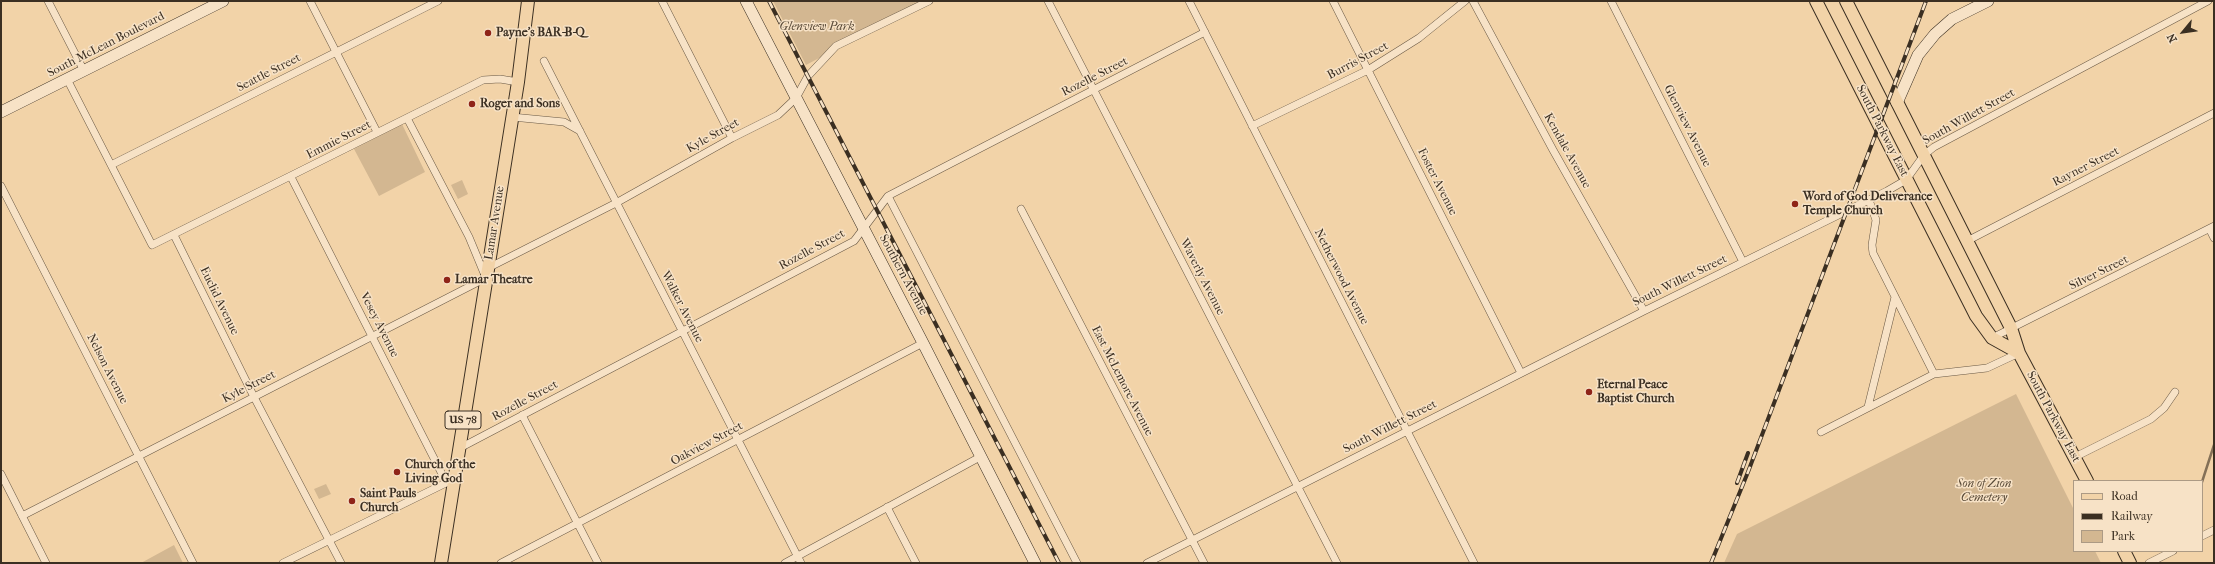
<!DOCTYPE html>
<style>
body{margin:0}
#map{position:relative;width:2215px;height:564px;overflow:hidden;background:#f2d3a8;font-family:"IM FELL French Canon",serif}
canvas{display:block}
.frame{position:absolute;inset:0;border:2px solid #3b2f22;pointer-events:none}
.legend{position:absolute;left:2073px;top:480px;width:130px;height:72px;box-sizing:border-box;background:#f7e2c6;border:1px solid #ac9a84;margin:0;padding:5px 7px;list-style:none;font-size:12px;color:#3b2f22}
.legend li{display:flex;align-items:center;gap:8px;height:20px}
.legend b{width:20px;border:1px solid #ac9a84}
.north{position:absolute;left:2163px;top:12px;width:40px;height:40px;-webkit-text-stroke:3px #f7e2c6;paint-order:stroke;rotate:241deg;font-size:11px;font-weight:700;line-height:16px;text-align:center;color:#3b2f22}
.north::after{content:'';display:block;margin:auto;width:14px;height:18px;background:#3b2f22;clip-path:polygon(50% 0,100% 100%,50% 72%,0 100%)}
</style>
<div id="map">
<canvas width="2215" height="564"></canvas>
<div class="frame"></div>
<ul class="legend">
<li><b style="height:5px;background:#f2d3a8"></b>Road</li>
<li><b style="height:5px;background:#3b2f22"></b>Railway</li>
<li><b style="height:11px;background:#d3b791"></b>Park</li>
</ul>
<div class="north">N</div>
</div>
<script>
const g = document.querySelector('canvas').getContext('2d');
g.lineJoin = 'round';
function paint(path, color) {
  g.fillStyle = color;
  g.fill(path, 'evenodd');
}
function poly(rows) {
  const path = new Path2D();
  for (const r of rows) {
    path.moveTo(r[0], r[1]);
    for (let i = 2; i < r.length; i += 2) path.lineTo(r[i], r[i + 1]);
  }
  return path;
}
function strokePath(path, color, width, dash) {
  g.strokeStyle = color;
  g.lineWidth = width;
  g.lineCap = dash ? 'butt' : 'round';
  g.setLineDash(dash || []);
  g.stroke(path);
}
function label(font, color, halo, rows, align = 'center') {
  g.font = font + ' "IM FELL French Canon",serif';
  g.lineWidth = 3;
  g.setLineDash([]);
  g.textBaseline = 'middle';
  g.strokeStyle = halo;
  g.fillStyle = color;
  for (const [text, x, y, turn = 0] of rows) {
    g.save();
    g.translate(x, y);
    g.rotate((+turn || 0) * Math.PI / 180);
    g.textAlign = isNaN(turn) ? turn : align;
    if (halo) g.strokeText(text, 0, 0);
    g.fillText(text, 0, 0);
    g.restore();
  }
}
const green = poly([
 [773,1,926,1,806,65],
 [402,124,425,172,379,196,354,149],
 [462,180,468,194,458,199,451,185],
 [2016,394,2074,510,2074,551,2095,551,2101,563,1724,563,1737,534],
 [326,484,331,494,319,499,314,489],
 [174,545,183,563,141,563]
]);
const stream = poly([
 [2202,482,2214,445]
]);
const street = poly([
 [48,1,84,71],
 [310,1,377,132],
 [662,1,732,138],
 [1048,1,1337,563],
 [1189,1,1474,563],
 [1333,1,1521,373],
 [1473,1,1553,150,1644,311],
 [1611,1,1743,262],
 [544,61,801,563],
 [67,79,152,245,483,80,500,79,518,82],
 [512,117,564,122,580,131],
 [1252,126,1368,70,1419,38,1465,1],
 [111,165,438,1],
 [291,177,446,482],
 [1,186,193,563],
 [888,196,1077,563],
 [1021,209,1204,563],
 [2210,230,2214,238],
 [174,235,254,397,341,563],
 [1967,241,2214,113],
 [488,268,616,203,732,138,778,115,796,98,808,76,836,46,929,1],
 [1992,338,2214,226],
 [1934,374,1987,368,2019,353],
 [1868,407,1895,297],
 [522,415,598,563],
 [1821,432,1934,374,1873,253,1872,245,1876,220,1869,200],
 [458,449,854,241,888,196,1205,32],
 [2075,457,2151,419,2164,408,2175,392],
 [1,474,46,563],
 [887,507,916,563],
 [22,516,486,278,469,237,407,118],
 [2202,536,2214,530],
 [283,563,450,481],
 [501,563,923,343],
 [785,563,980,457],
 [1147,563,1644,311,1887,191,1906,180,1924,155,1934,147,2208,1],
 [2149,563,2173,551]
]);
const secondary = poly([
 [746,1,923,343,1035,563],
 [1897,103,1918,55,1935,34,1952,19,1988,1],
 [1,112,223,1]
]);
const primary = poly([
 [1816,1,1976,316,1992,338,2019,353],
 [1846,1,2011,328,2019,353,2087,481],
 [2124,551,2130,563],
 [441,563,518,82,528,1]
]);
const rail = poly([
 [769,1,1059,563],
 [1737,483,1748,453],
 [1711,563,1748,472,1926,1]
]);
const markers = [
 [488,33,4,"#8f2418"],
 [472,104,4,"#8f2418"],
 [1795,204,4,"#8f2418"],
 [447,280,4,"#8f2418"],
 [1589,392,4,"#8f2418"],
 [397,472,4,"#8f2418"],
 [352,501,4,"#8f2418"]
];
const shields = [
 [463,420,36]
];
const shieldNames = [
 ["US 78",463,420]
];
const parkNames = [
 ["Glenview Park",817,27],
 ["Son of Zion",1984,484],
 ["Cemetery",1984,498]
];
const poiNames = [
 ["Payne's BAR-B-Q",496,33],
 ["Roger and Sons",480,104],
 ["Word of God Deliverance",1803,197],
 ["Temple Church",1803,211],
 ["Lamar Theatre",455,280],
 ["Eternal Peace",1597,385],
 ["Baptist Church",1597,399],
 ["Church of the",405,465],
 ["Living God",405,479],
 ["Saint Pauls",360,494],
 ["Church",360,508]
];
const streetNames = [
 ["South McLean Boulevard",106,45,-27],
 ["Burris Street",1358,61,-28],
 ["Seattle Street",269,73,-27],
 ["Rozelle Street",1095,77,-27],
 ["South Willett Street",1969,117,-29],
 ["Glenview Avenue",1687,126,63],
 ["South Parkway East",1882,131,63],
 ["Kyle Street",713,136,-29],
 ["Emmie Street",339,140,-27],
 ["Kendale Avenue",1567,151,61],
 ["Rayner Street",2086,167,-27],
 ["Foster Avenue",1437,182,63],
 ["Lamar Avenue",495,223,-81],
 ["Rozelle Street",812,250,-28],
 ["Silver Street",2099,273,-26],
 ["Southern Avenue",903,275,62],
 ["Waverly Avenue",1202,277,63],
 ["Netherwood Avenue",1341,277,63],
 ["South Willett Street",1680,281,-26],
 ["Euclid Avenue",219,301,64],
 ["Walker Avenue",682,307,63],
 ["Vesey Avenue",379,325,63],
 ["Nelson Avenue",107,369,63],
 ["East McLemore Avenue",1122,381,63],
 ["Kyle Street",249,387,-27],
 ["Rozelle Street",525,401,-28],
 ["South Parkway East",2053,417,62],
 ["South Willett Street",1390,427,-27],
 ["Oakview Street",707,444,-28]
];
paint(green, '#d3b791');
strokePath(stream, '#847057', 2.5);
strokePath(street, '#695844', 8);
strokePath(secondary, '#3b2f22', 12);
strokePath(primary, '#3b2f22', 14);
strokePath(street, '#f7e2c6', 7);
strokePath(secondary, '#f7e2c6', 11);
strokePath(primary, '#f2d3a8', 12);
strokePath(rail, '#3b2f22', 4);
strokePath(rail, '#f7e2c6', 2.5, [8]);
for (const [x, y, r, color] of markers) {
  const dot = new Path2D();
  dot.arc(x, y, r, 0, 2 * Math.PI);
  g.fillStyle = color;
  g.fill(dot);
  strokePath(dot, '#f7e2c6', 1.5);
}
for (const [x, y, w] of shields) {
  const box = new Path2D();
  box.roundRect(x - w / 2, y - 9, w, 18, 3);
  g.fillStyle = '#f7e2c6';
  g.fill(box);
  strokePath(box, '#3b2f22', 1);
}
label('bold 11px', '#3b2f22', null, shieldNames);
label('italic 12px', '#594a38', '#f7e2c6', parkNames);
label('bold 12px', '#3b2f22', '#f7e2c6', poiNames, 'left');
label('12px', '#3b2f22', '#f7e2c6', streetNames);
</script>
